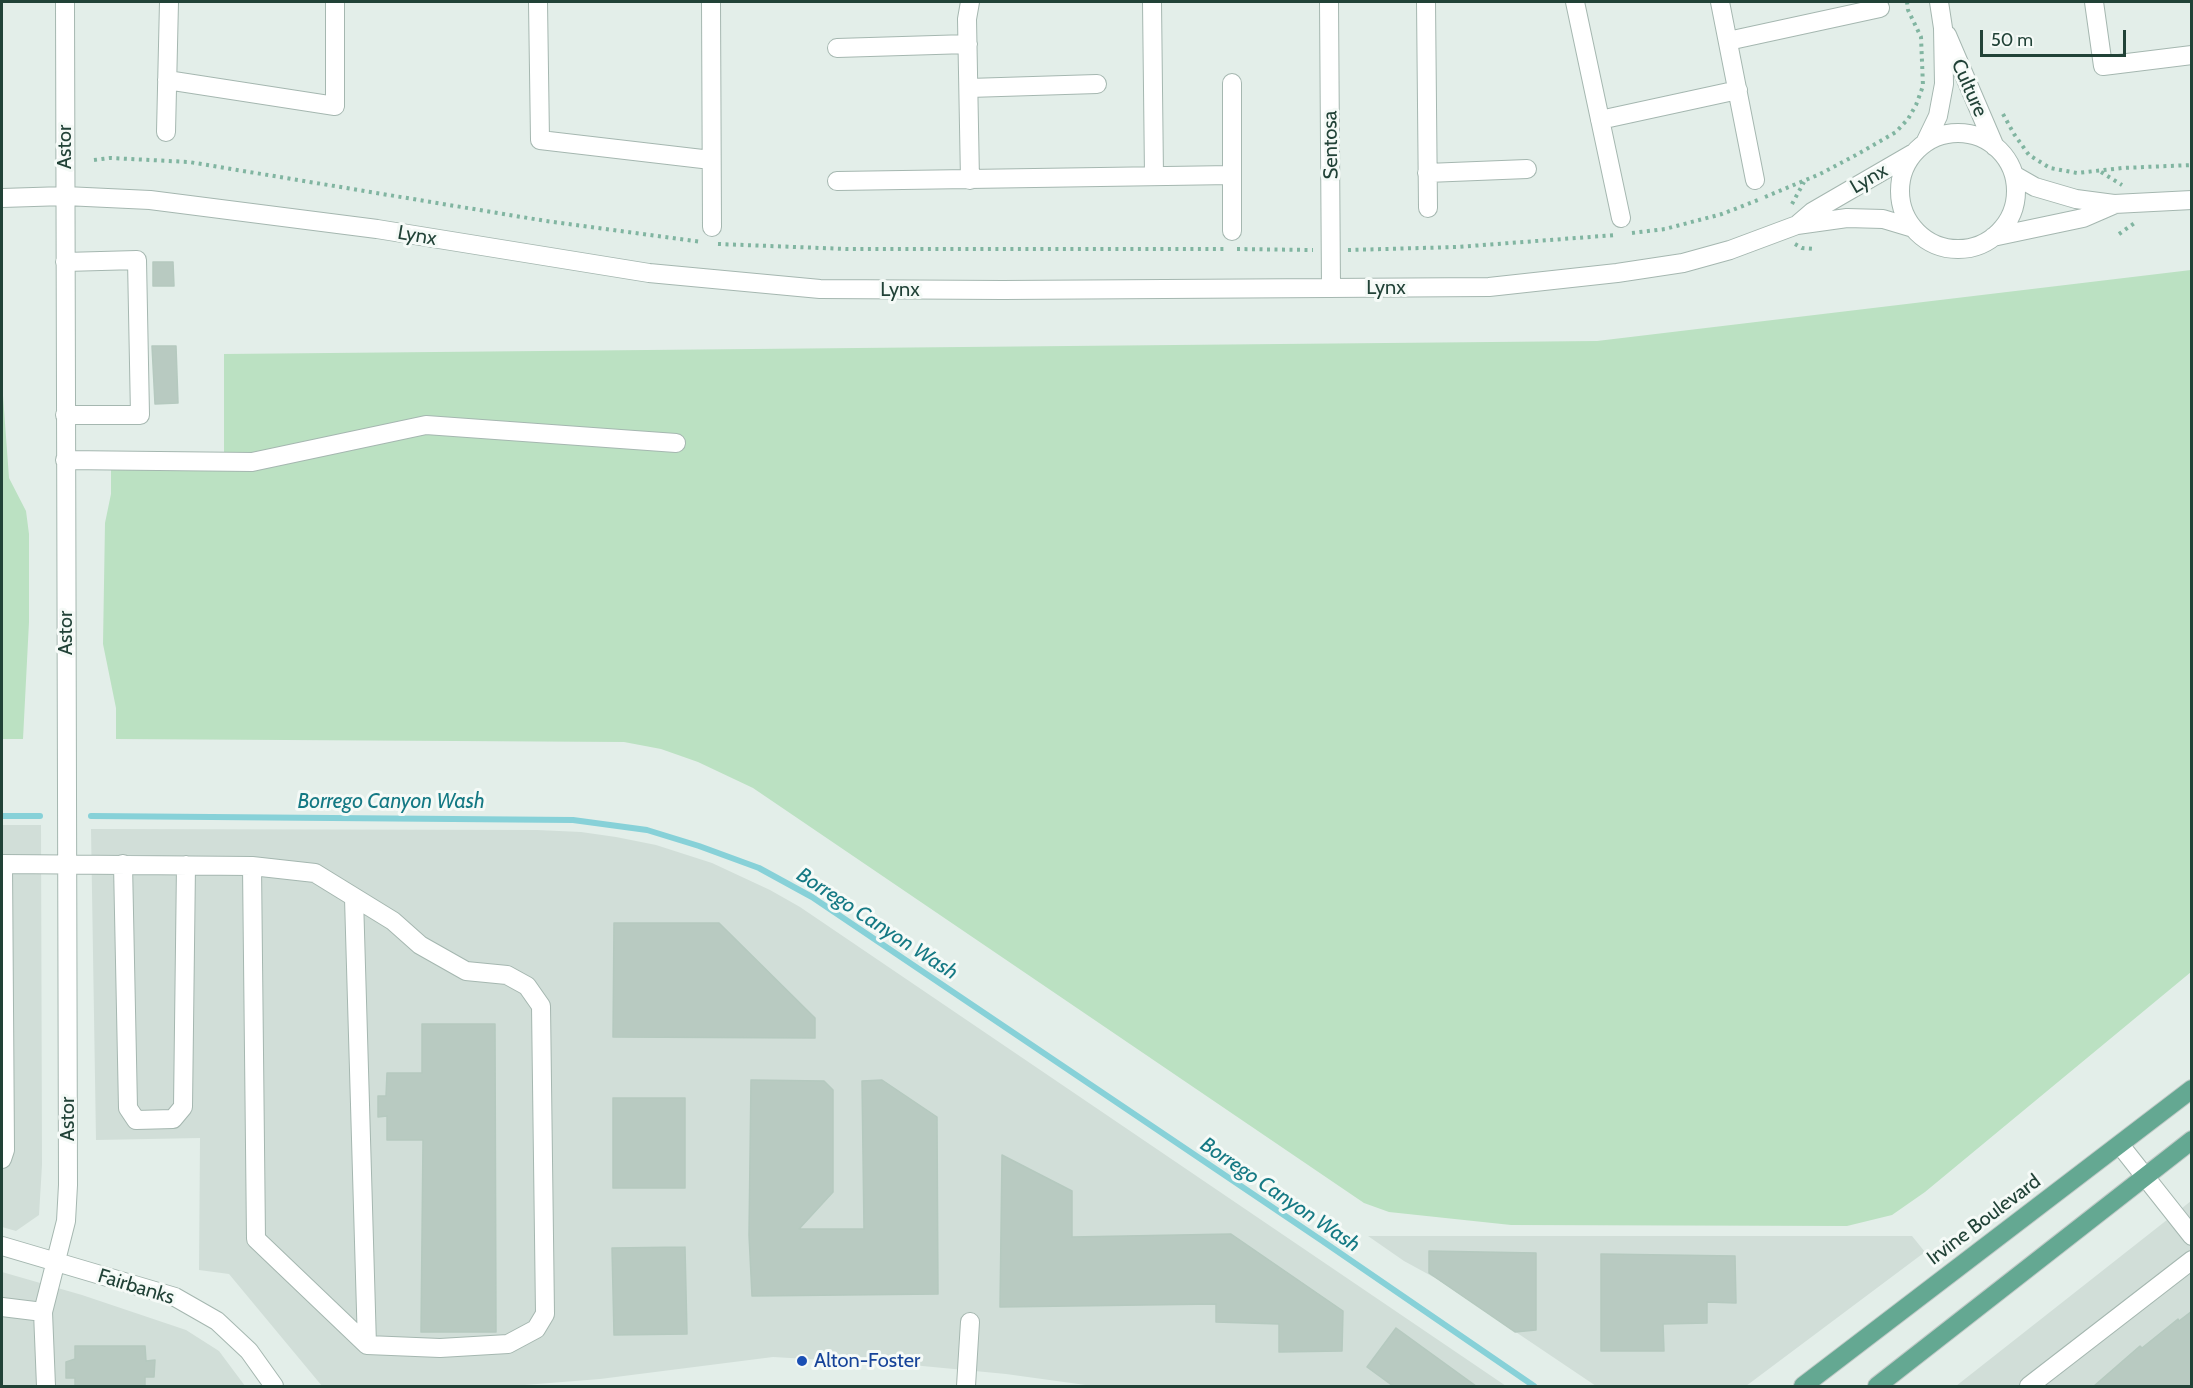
<!DOCTYPE html>
<style>
body{margin:0}
#map{position:relative;width:2193px;height:1388px;overflow:hidden;background:#e3eee9;font-family:Cabin,sans-serif}
canvas{display:block}
.frame{position:absolute;inset:0;border:3px solid #214237;pointer-events:none}
.scale{position:absolute;left:1980px;top:30px;width:146px;height:27px;box-sizing:border-box;border:3px solid #214237;border-top:0;padding-left:8px;font-size:18px;line-height:21px;white-space:nowrap;color:#214237;-webkit-text-stroke:4px #f5faf7;paint-order:stroke}
</style>
<div id="map">
<canvas width="2193" height="1388"></canvas>
<div class="frame"></div>
<div class="scale">50 m</div>
</div>
<script>
const g = document.querySelector('canvas').getContext('2d');
g.lineJoin = 'round';
function paint(path, color) {
  g.fillStyle = color;
  g.fill(path, 'evenodd');
}
function poly(rows) {
  const path = new Path2D();
  for (const r of rows) {
    if (r.length === 3) {
      path.moveTo(r[0] + r[2], r[1]);
      path.arc(r[0], r[1], r[2], 0, 2 * Math.PI);
      continue;
    }
    path.moveTo(r[0], r[1]);
    for (let i = 2; i < r.length; i += 2) path.lineTo(r[i], r[i + 1]);
  }
  return path;
}
function strokePath(path, color, width, dash) {
  g.strokeStyle = color;
  g.lineWidth = width;
  g.lineCap = dash ? 'butt' : 'round';
  g.setLineDash(dash || []);
  g.stroke(path);
}
function label(font, color, halo, rows, align = 'center') {
  g.font = font + ' Cabin,sans-serif';
  g.lineWidth = 6;
  g.setLineDash([]);
  g.textBaseline = 'middle';
  g.strokeStyle = halo;
  g.fillStyle = color;
  for (const [text, x, y, turn = 0] of rows) {
    g.save();
    g.translate(x, y);
    g.rotate((+turn || 0) * Math.PI / 180);
    g.textAlign = isNaN(turn) ? turn : align;
    if (halo) g.strokeText(text, 0, 0);
    g.fillText(text, 0, 0);
    g.restore();
  }
}
const built = poly([
 [2,825,41,825,42,1165,39,1215,16,1231,2,1227],
 [91,829,537,830,581,832,616,837,656,845,712,863,770,890,800,907,1506,1386,1093,1386,1006,1374,912,1365,773,1357,600,1379,512,1386,322,1386,229,1274,199,1270,200,1138,96,1140],
 [2191,1201,2191,1386,1956,1386],
 [1368,1236,1912,1236,1925,1252,1746,1386,1596,1386,1437,1279,1404,1261],
 [2,1272,82,1295,186,1330,219,1351,245,1386,2,1386]
]);
const green = poly([
 [2191,270,2191,972,1925,1192,1892,1215,1847,1226,1511,1225,1389,1212,1364,1203,753,788,698,762,661,749,624,742,116,739,116,708,103,644,105,523,111,494,111,470,224,470,224,354,1597,341],
 [2,382,9,478,26,511,29,534,29,622,23,739,2,739]
]);
const stream = poly([
 [2,816,40,816],
 [91,816,573,820,647,830,699,846,759,868,812,897,1321,1240,1534,1386]
]);
const building = poly([
 [153,262,173,262,174,286,153,286,153,262],
 [152,346,176,346,178,403,155,404,152,346],
 [614,923,719,923,815,1018,815,1038,613,1037,614,923],
 [422,1024,495,1024,496,1332,421,1332,423,1140,387,1140,387,1116,378,1117,378,1096,386,1096,387,1073,422,1073,422,1024],
 [751,1080,824,1081,833,1090,833,1192,799,1229,864,1229,862,1081,882,1080,937,1117,938,1294,752,1296,749,1235,751,1080],
 [613,1098,685,1098,685,1188,613,1188,613,1098],
 [1002,1155,1072,1191,1072,1237,1231,1234,1343,1311,1342,1351,1279,1352,1279,1324,1216,1322,1216,1304,1000,1307,1002,1155],
 [685,1247,687,1334,614,1335,612,1248,685,1247],
 [1429,1251,1536,1253,1536,1330,1515,1332,1429,1273,1429,1251],
 [1601,1254,1735,1256,1736,1303,1707,1302,1707,1323,1663,1324,1664,1351,1601,1351,1601,1254],
 [2192,1311,2192,1386,2094,1386,2140,1346,2142,1348,2178,1319,2179,1321,2192,1311],
 [1396,1328,1476,1386,1393,1386,1367,1367,1396,1328],
 [75,1346,145,1346,146,1361,155,1360,154,1377,145,1377,145,1386,75,1386,75,1378,66,1378,66,1362,75,1359,75,1346]
]);
const path = poly([
 [2003,114,2014,134,2029,155,2050,168,2077,173,2122,168,2192,165],
 [94,160,110,158,189,162,546,221,702,242],
 [2101,172,2122,185],
 [1765,197,1820,174,1856,155,1896,132,1908,119,1916,105,1923,86,1921,37,1908,10,1907,2],
 [1792,204,1804,182],
 [1632,233,1665,229,1722,214,1758,200],
 [2119,234,2136,222],
 [718,244,847,249,1226,249],
 [1795,244,1802,248,1815,249],
 [1237,249,1313,250],
 [1348,250,1457,247,1616,235]
]);
const minor = poly([
 [538,2,540,140,711,160],
 [711,2,712,227],
 [1152,2,1154,176],
 [1329,2,1331,288],
 [1426,2,1428,208],
 [1575,2,1621,218],
 [1720,2,1755,180],
 [2094,2,2103,66,2192,55],
 [1947,35,1995,147],
 [1728,41,1880,8],
 [837,48,968,44],
 [167,80,335,106,335,2],
 [969,88,1097,84],
 [1600,120,1738,90],
 [166,132,169,2],
 [1958,191,58],
 [1925,143,1938,116,1944,84,1943,28,1939,2],
 [1427,173,1527,169],
 [2014,175,2035,187,2076,199,2114,204,2192,200],
 [970,180,967,19,970,2],
 [837,181,1232,175],
 [2,198,65,196,150,200,377,229,649,273,820,289,1003,290,1489,287,1617,273,1683,263,1730,250,1797,225,1847,218,1883,219,1913,228],
 [1798,224,1812,212,1912,154],
 [1232,231,1232,83],
 [1993,237,2083,218,2113,205],
 [65,262,137,260,140,415,65,415],
 [65,460,252,462,426,425,676,443],
 [2,864,252,866,256,1239,367,1345,440,1348,508,1344,536,1329,545,1314,541,1006,527,986,507,975,466,971,420,945,393,921,315,873,252,866],
 [123,864,128,1108,136,1120,173,1119,183,1107,186,865],
 [354,898,367,1345],
 [2120,1145,2192,1236],
 [2,1159,5,1150,3,864],
 [2,1246,175,1297,217,1321,249,1351,274,1386],
 [2,1307,43,1312],
 [46,1386,43,1312,66,1221,68,1185,65,2],
 [966,1386,970,1322],
 [2029,1386,2192,1260]
]);
const major = poly([
 [1803,1386,2192,1089],
 [1877,1386,2192,1140]
]);
const markers = [
 [802,1361,6,"#1a4fb4"]
];
const streetNames = [
 ["Culture",1969,88,66],
 ["Sentosa",1331,145,-91],
 ["Astor",65,147,-90],
 ["Lynx",1869,179,-30],
 ["Lynx",417,236,10],
 ["Lynx",1386,288],
 ["Lynx",900,290],
 ["Astor",66,633,-90],
 ["Astor",68,1119,-90],
 ["Irvine Boulevard",1984,1220,-37],
 ["Fairbanks",136,1287,17]
];
const transitNames = [
 ["Alton-Foster",814,1361]
];
const waterNames = [
 ["Borrego Canyon Wash",391,802],
 ["Borrego Canyon Wash",877,924,33],
 ["Borrego Canyon Wash",1280,1195,34]
];
paint(built, '#d1ded8');
paint(green, '#bbe1c2');
strokePath(stream, '#87d1d8', 6);
paint(building, '#b8cac1');
strokePath(building, '#b5c9bf', 1.5);
strokePath(minor, '#a5b7b0', 20);
strokePath(major, '#c1cac7', 20);
strokePath(path, '#81b5a1', 4, [3, 4.5]);
strokePath(minor, '#fff', 18);
strokePath(major, '#64a892', 18);
for (const [x, y, r, color] of markers) {
  const dot = new Path2D();
  dot.arc(x, y, r, 0, 2 * Math.PI);
  g.fillStyle = color;
  g.fill(dot);
  strokePath(dot, '#f5faf7', 2);
}
label('20px', '#214237', '#f5faf7', streetNames);
label('20px', '#164399', '#f5faf7', transitNames, 'left');
label('italic 21px', '#157984', '#f5faf7', waterNames);
</script>
